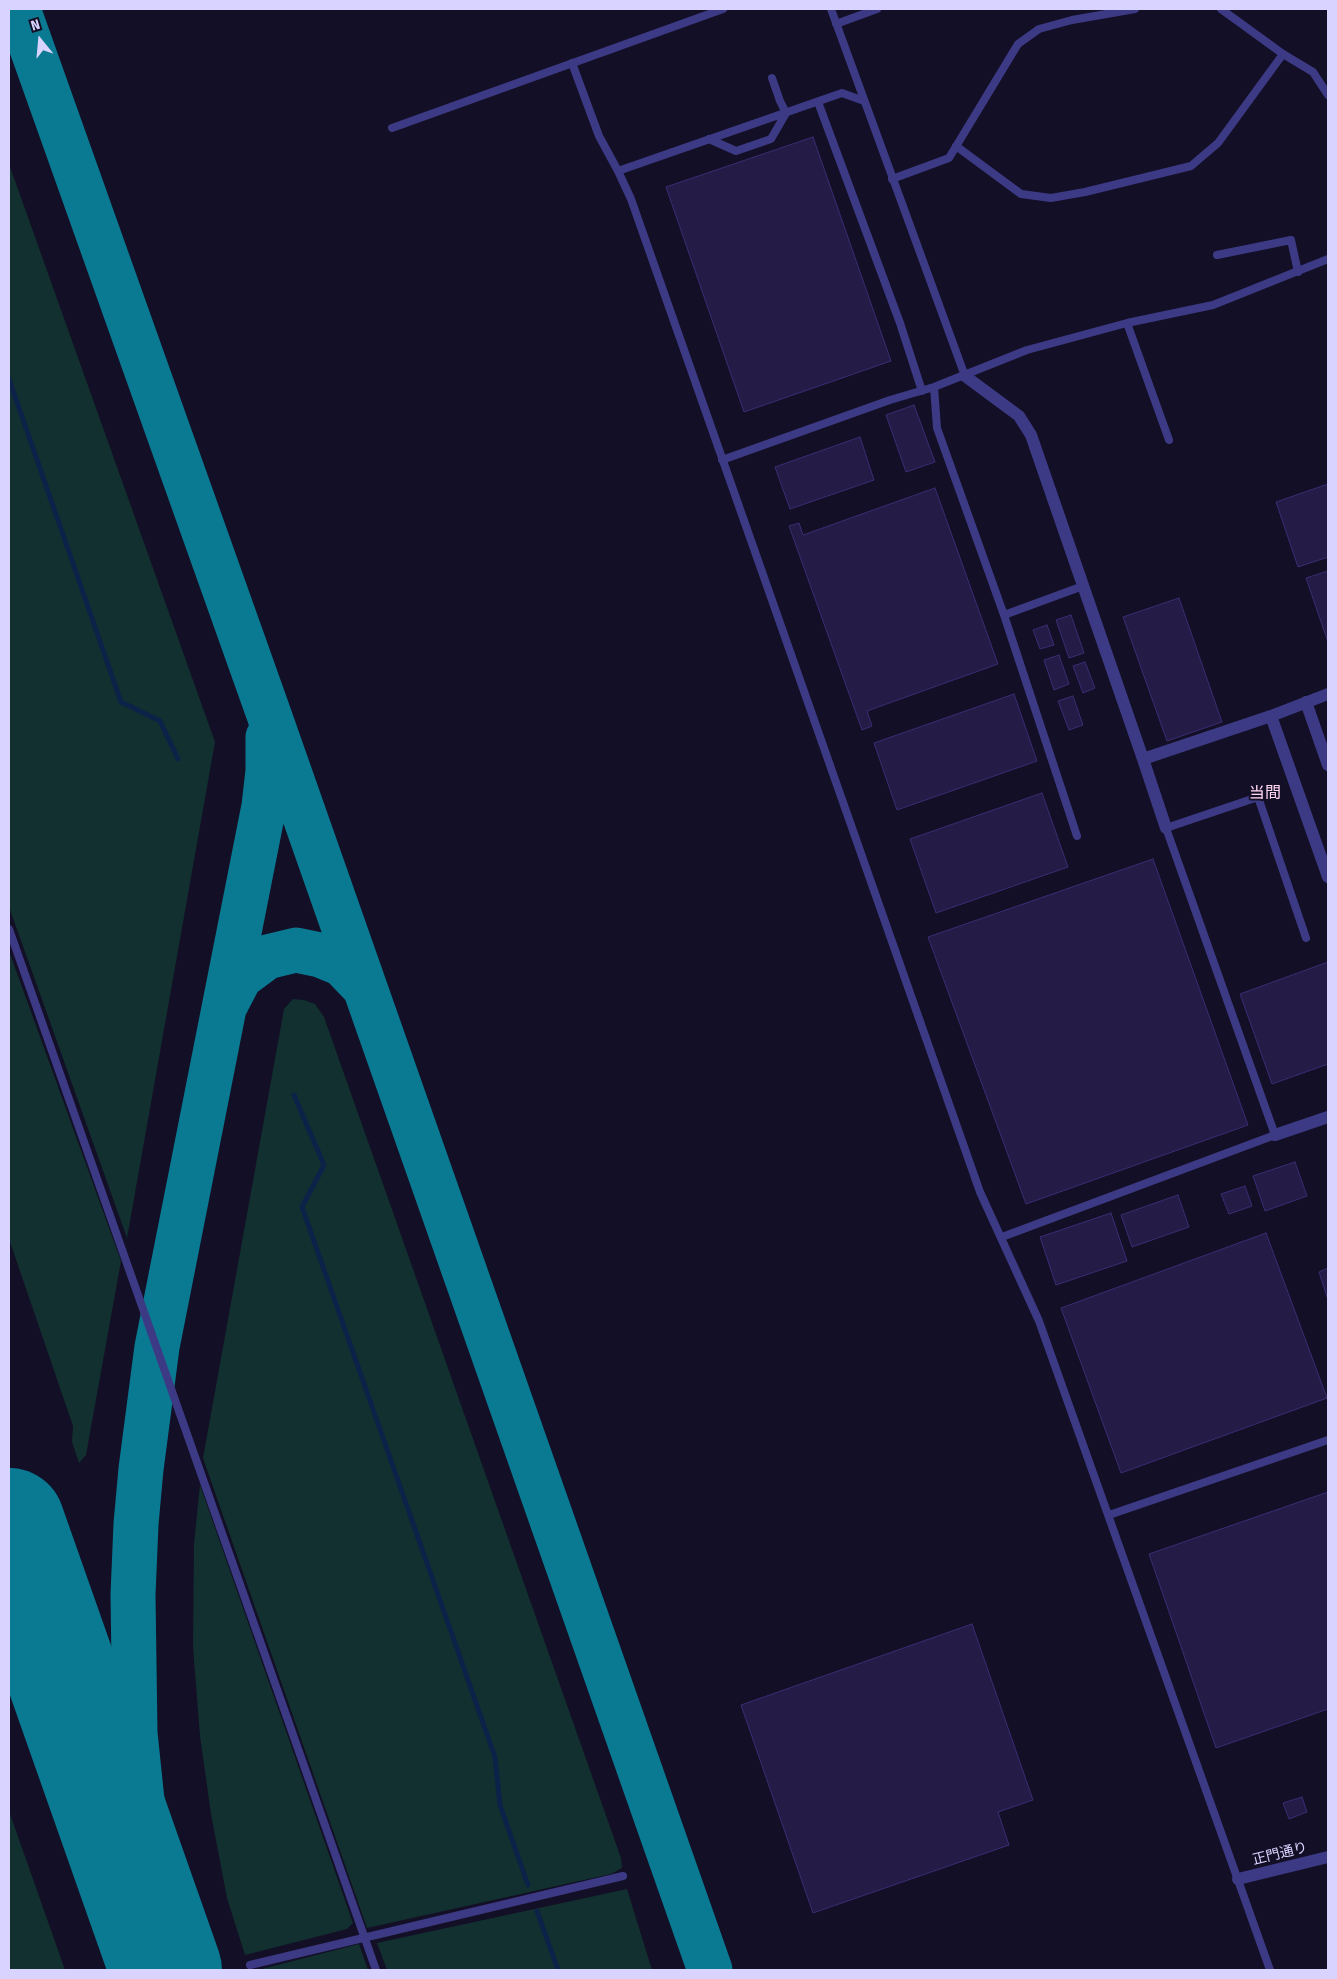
<!DOCTYPE html>
<meta charset="utf-8">
<style>
body{margin:0}
#map{position:relative;width:1337px;height:1979px;overflow:hidden;background:#130f26;font-family:"Fira Sans Condensed",sans-serif}
canvas{display:block}
.frame{position:absolute;inset:0;border:10px solid #d9d4ff;pointer-events:none}
.north{position:absolute;left:15px;top:15px;width:50px;height:50px;-webkit-text-stroke:4px #130f26;paint-order:stroke;rotate:343deg;font-size:14px;font-weight:700;line-height:20px;text-align:center;color:#d9d4ff}
.north::after{content:'';display:block;margin:auto;width:18px;height:22px;background:#d9d4ff;clip-path:polygon(50% 0,100% 100%,50% 72%,0 100%)}
</style>
<div id="map">
<canvas width="1337" height="1979"></canvas>
<div class="frame"></div>
<div class="north">N</div>
</div>
<script>
const g = document.querySelector('canvas').getContext('2d');
g.lineJoin = 'round';
function paint(path, color) {
  g.fillStyle = color;
  g.fill(path, 'evenodd');
}
function poly(rows) {
  const path = new Path2D();
  for (const r of rows) {
    path.moveTo(r[0], r[1]);
    for (let i = 2; i < r.length; i += 2) path.lineTo(r[i], r[i + 1]);
  }
  return path;
}
function strokePath(path, color, width, dash) {
  g.strokeStyle = color;
  g.lineWidth = width;
  g.lineCap = dash ? 'butt' : 'round';
  g.setLineDash(dash || []);
  g.stroke(path);
}
function label(font, color, halo, rows, align = 'center') {
  g.font = font + ' "Fira Sans Condensed","Noto Sans JP",sans-serif';
  g.lineWidth = 4;
  g.setLineDash([]);
  g.textBaseline = 'middle';
  g.strokeStyle = halo;
  g.fillStyle = color;
  for (const [text, x, y, turn = 0] of rows) {
    g.save();
    g.translate(x, y);
    g.rotate((+turn || 0) * Math.PI / 180);
    g.textAlign = isNaN(turn) ? turn : align;
    if (halo) g.strokeText(text, 0, 0);
    g.fillText(text, 0, 0);
    g.restore();
  }
}
const green = poly([
 [9,164,215,742,127,1238,9,907],
 [9,951,121,1261,86,1455,79,1463,72,1442,73,1426,9,1239],
 [293,999,304,1000,315,1004,324,1017,621,1858,622,1868,611,1874,367,1928,203,1458,284,1009],
 [200,1485,353,1923,347,1929,245,1955,227,1898,211,1814,200,1736,193,1647,194,1544],
 [9,1811,65,1970,9,1970],
 [627,1889,652,1970,387,1970,377,1943],
 [359,1944,368,1970,258,1970]
]);
const stream = poly([
 [9,379,121,702,160,721,178,759],
 [294,1095,324,1165,302,1207,495,1757,500,1805,528,1885],
 [537,1911,558,1970]
]);
const taxiway = poly([
 [18,9,267,709,710,1970],
 [226,1004,240,977,267,957,296,950,320,955,342,964,365,988],
 [169,1970,143,1810,135,1733,133,1595,136,1524,141,1469,157,1347,264,806,268,771,268,737]
]);
const runway = poly([
 [9,1524,166,1970]
]);
const building = poly([
 [813,137,891,361,744,412,666,187,813,137],
 [914,405,935,462,906,472,886,415,914,405],
 [860,437,874,480,790,509,775,467,860,437],
 [1328,484,1328,557,1298,567,1276,502,1328,484],
 [935,488,998,664,867,711,872,726,862,730,789,526,799,523,803,535,935,488],
 [1328,571,1328,642,1306,578,1328,571],
 [1179,598,1222,722,1167,741,1123,617,1179,598],
 [1071,615,1084,653,1069,658,1056,620,1071,615],
 [1047,625,1054,645,1040,649,1033,630,1047,625],
 [1059,655,1069,684,1054,690,1044,660,1059,655],
 [1085,662,1095,688,1083,693,1073,666,1085,662],
 [1014,694,1037,761,897,810,874,743,1014,694],
 [1073,696,1083,725,1069,730,1058,701,1073,696],
 [1042,793,1068,867,936,913,910,839,1042,793],
 [1153,859,1248,1125,1026,1204,928,937,1153,859],
 [1328,962,1328,1064,1272,1084,1240,994,1328,962],
 [1295,1162,1307,1196,1265,1211,1253,1176,1295,1162],
 [1245,1186,1252,1206,1229,1214,1221,1194,1245,1186],
 [1178,1195,1189,1227,1132,1247,1121,1215,1178,1195],
 [1111,1213,1127,1261,1056,1285,1040,1237,1111,1213],
 [1266,1233,1327,1398,1121,1473,1061,1308,1266,1233],
 [1328,1268,1328,1300,1319,1272,1328,1268],
 [1328,1492,1328,1709,1216,1748,1149,1554,1328,1492],
 [972,1624,1033,1800,998,1812,1009,1845,813,1913,741,1705,972,1624],
 [1302,1797,1307,1812,1289,1819,1283,1803,1302,1797]
]);
const service = poly([
 [831,9,965,376],
 [1221,9,1283,54,1313,72,1328,95],
 [836,24,877,9],
 [572,63,599,136,618,171,631,199,980,1192,1039,1321,1270,1970],
 [818,102,900,323,922,391],
 [392,128,723,9],
 [709,139,736,151,771,139,786,113,780,101,772,78],
 [956,146,1021,194,1051,198,1085,192,1191,166,1218,143,1283,54],
 [618,171,842,93,864,101],
 [892,179,949,158,1018,44,1039,29,1072,20,1135,9],
 [1217,255,1291,240,1298,272],
 [1127,323,1169,440],
 [934,387,937,428,1004,615,1077,836],
 [722,460,890,400,934,387,1027,350,1127,323,1213,305,1328,259],
 [1004,615,1083,586],
 [9,929,376,1970],
 [1002,1237,1275,1135,1166,828,1258,797,1306,938],
 [1109,1515,1328,1440],
 [250,1965,623,1876]
]);
const minor = poly([
 [965,376,1019,416,1031,435,1143,759,1166,828],
 [1306,702,1328,765],
 [1271,716,1328,877],
 [1143,759,1271,716,1328,694],
 [1275,1135,1328,1117],
 [1238,1879,1328,1857]
]);
const streetNames = [
 ["正門通り",1280,1854,-14]
];
const quarterNames = [
 ["当間",1265,794]
];
paint(green, '#12302f');
strokePath(stream, '#0c2248', 5);
strokePath(taxiway, '#0a7a92', 45);
strokePath(runway, '#0a7a92', 112);
paint(building, '#241b47');
strokePath(building, '#3b2d73', 1);
strokePath(service, '#3d3a85', 8);
strokePath(minor, '#3d3a85', 12);
label('14px', '#d9d4ff', '#130f26', streetNames);
label('16px', '#ffd6f0', '#130f26', quarterNames);
</script>
